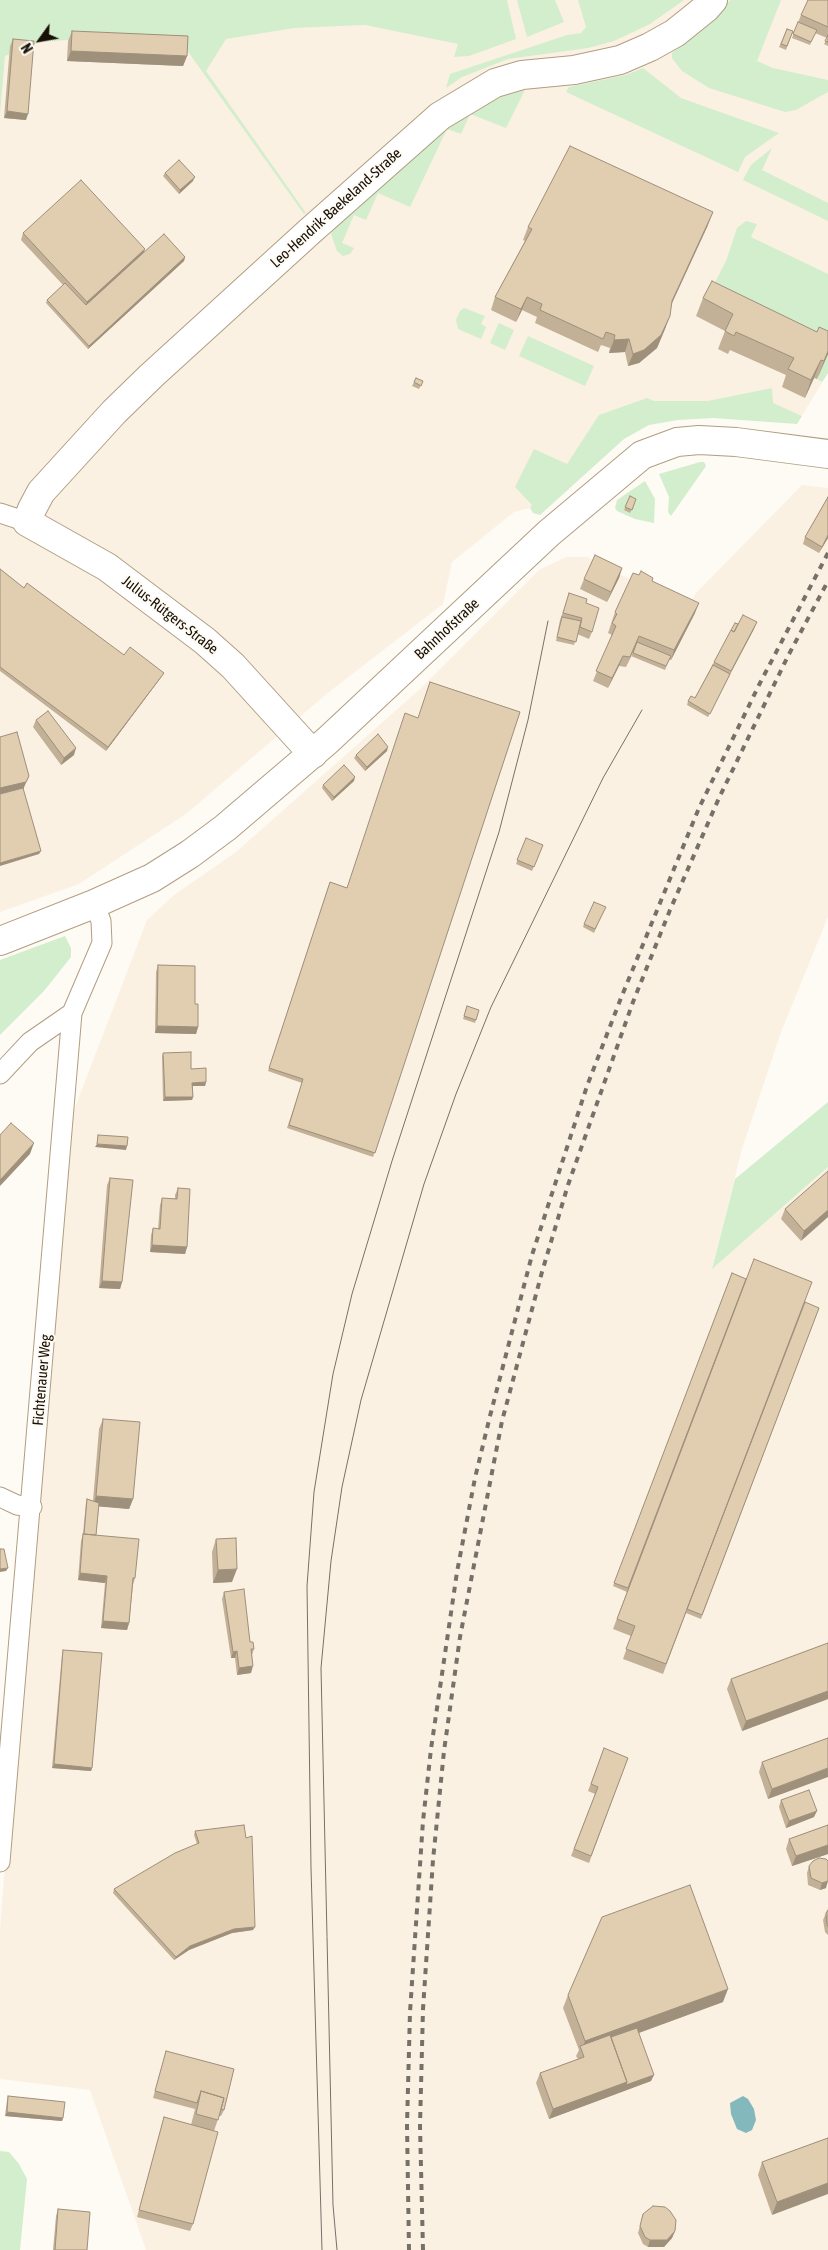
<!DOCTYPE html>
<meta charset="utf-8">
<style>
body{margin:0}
#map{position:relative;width:828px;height:2250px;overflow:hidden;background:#fefaf4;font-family:"Asap Condensed",sans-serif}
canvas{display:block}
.north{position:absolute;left:15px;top:15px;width:50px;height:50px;-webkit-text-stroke:4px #fefaf4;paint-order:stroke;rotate:238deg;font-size:14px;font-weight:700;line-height:20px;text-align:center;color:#171006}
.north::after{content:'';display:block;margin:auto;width:18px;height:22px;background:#171006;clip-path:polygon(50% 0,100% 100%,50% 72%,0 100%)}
</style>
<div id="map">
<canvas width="828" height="2250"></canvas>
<div class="north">N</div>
</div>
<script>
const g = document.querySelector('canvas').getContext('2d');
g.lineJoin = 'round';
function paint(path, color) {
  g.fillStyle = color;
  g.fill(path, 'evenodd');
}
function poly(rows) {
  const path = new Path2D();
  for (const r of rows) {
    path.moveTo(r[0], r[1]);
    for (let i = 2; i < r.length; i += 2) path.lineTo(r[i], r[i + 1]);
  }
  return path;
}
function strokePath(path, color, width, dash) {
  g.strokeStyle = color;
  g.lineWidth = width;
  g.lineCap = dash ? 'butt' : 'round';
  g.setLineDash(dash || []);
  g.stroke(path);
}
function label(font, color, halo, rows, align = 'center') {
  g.font = font + ' "Asap Condensed",sans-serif';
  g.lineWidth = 4;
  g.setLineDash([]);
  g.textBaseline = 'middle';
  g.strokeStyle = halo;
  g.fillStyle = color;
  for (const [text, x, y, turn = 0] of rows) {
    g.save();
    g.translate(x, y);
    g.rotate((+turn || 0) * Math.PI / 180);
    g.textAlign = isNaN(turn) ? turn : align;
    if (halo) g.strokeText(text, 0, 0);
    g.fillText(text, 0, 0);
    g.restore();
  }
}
const built = poly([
 [0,0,828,0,828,373,797,424,708,401,615,423,530,508,514,512,452,562,443,604,329,692,186,814,79,884,0,912],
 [802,485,828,488,828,917,781,1032,742,1149,712,1268,828,1167,828,2250,146,2250,90,2090,0,2079,0,1930,34,1481,71,1118,147,920,174,895,236,852,420,689,539,570,566,557,587,557,687,609,696,593]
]);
const green = poly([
 [0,0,507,0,516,39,469,56,454,57,458,44,365,25,294,28,226,39,206,71,306,213,304,214,184,46,67,40,40,42,5,56,0,114],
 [517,0,555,0,564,22,527,37],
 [578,0,684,0,650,24,614,41,588,48,508,59,462,77,446,88,450,74,567,35,581,33,586,27],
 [730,0,781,0,757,61,773,68,828,80,828,92,796,110,785,112,709,88,682,71,672,58,672,53,706,27],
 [643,68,681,98,779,133,745,157,738,172,566,92,569,87,626,75],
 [525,90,506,128,470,114,461,134,447,129,410,207,378,193,366,220,354,215,342,243,354,248,350,254,343,256,337,251,331,234,336,223,446,127,488,101],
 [772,148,762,170,828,203,828,221,743,180,751,165],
 [746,221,757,224,751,237,828,274,828,344,708,296,726,261,737,228],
 [464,308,485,316,481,324,486,327,481,339,458,329,456,320,460,311],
 [499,323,514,330,505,350,490,343],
 [528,336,594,366,585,386,519,356],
 [828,354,828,373,822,382,817,379],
 [772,388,773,403,802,416,797,424,713,418,678,420,649,425,624,439,540,515,533,513,530,508,532,505,515,487,534,449,567,464,599,415,647,398,654,401,708,401],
 [700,462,704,462,706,466,671,516,668,512,669,497,659,474],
 [645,481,655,499,654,523,635,519,617,511,615,508,617,500],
 [65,936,71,948,71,957,44,991,0,1035,0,960],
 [828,1102,828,1167,712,1269,735,1179],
 [0,2151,9,2152,19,2164,27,2179,20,2250,0,2250]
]);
const water = poly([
 [743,2096,748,2099,754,2109,756,2120,752,2130,746,2133,737,2129,731,2114,730,2103]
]);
const street = poly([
 [0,513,27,522],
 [0,1074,30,1042,72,1013],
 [0,1497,17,1505,32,1507],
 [0,1862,72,1013,102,943,101,921,94,904]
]);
const secondary = poly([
 [313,754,233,666,205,641,107,567,27,522,32,509,41,492,114,412,151,376,309,232,440,116,495,83,522,75,574,70,620,60,650,47,675,33,706,8,713,0],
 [0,941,94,904,152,878,190,854,225,828,327,741,549,533,642,455,677,442,699,440,736,442,828,454]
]);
const tram = poly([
 [322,2250,311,1868,307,1586,314,1492,333,1374,352,1294,392,1161,499,832,528,720,548,621],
 [337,2250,333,2205,321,1668,331,1561,342,1487,361,1400,424,1184,456,1094,491,1007,603,778,642,710]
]);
const rail = poly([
 [409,2250,407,2125,410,2012,423,1821,431,1749,457,1572,475,1478,490,1416,532,1255,587,1086,621,998,699,808,760,683,828,553],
 [423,2250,420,2126,423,2009,433,1860,444,1751,460,1637,502,1421,542,1272,568,1185,633,1002,670,910,719,798,788,656,828,581]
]);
const wall = poly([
 [828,0,828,46,824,44,827,38,815,33,810,45,792,38,801,15],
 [787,29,793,31,786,50,779,47],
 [72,31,187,56,183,66,67,61,68,41],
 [13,39,26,120,4,118,10,46],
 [165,173,193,181,179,194,163,176],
 [708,225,671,305,665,329,657,348,639,363,628,366,625,352,609,353,610,348,601,345,598,352,535,323,537,317,522,310,516,322,491,310,495,297,525,241,523,240,528,227],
 [23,233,145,249,143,253,185,257,184,261,88,349,46,303,47,300,63,285,21,240],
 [703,298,817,332,828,331,828,354,817,379,814,378,805,398,782,387,786,375,730,350,728,354,718,349,725,331,696,316],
 [416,378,423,381,419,389,412,386],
 [630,496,636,499,630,513,624,510],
 [828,497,828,538,819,553,803,544,805,537],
 [622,568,619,578,607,602,580,589,584,579],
 [0,569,24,588,124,655,164,673,162,676,106,751,0,671],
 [652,582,695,613,671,660,669,660,665,670,631,656,633,653,626,667,619,666,608,688,593,681,612,635,608,633,615,612],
 [567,600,586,603,592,632,589,639,577,634,574,645,556,641,560,620],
 [738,624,754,629,708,717,687,705,688,701,695,698,714,662],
 [520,712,373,1157,287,1128,302,1083,268,1071,330,882,347,888,418,718],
 [36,720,74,755,61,765,33,727],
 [387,751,365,771,354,758,356,755],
 [354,781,332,801,322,788,323,785],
 [526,838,543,845,532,871,516,864],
 [604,910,594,933,583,927,584,924],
 [158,965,195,1004,198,1027,196,1034,155,1033,156,972],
 [467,1006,479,1010,475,1023,463,1019],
 [163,1053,191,1069,206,1082,205,1086,193,1086,193,1097,192,1100,163,1101,162,1057],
 [828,1171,801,1241,781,1219,785,1209],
 [110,1178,122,1282,120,1289,99,1288,107,1185],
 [178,1188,187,1247,185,1254,150,1252,151,1235,153,1228,158,1229,160,1205,162,1198,175,1199,175,1195],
 [732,1273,819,1308,701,1619,686,1613,663,1674,623,1659,631,1636,613,1629,627,1592,613,1586],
 [103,1419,133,1499,129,1509,99,1506,96,1535,135,1578,133,1585,129,1623,127,1630,101,1628,105,1583,78,1580,81,1541,83,1534,86,1502,87,1499,93,1501,99,1429],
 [216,1539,232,1582,213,1583,212,1552],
 [224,1592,254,1649,252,1655,251,1673,237,1675,235,1658,231,1658,222,1599],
 [828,1643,828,1699,742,1731,727,1689,731,1679],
 [63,1650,92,1768,91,1771,52,1768,62,1654],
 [828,1738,768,1799,759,1772,762,1762],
 [604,1748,628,1758,589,1863,571,1856,595,1794,588,1791],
 [781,1800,814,1817,786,1828,779,1807],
 [828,1825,828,1854,792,1866,786,1849,789,1839],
 [195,1831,253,1930,232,1933,189,1950,174,1960,113,1893,114,1889,197,1844,194,1835],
 [809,1866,826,1888,820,1890,808,1885,807,1873],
 [828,1910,828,1935,825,1932,823,1920,826,1913],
 [568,1995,723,2002,639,2033,651,2081,549,2119,536,2083,540,2073,578,2059,576,2056,579,2050,563,2008],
 [166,2051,224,2110,221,2116,219,2116,214,2131,193,2224,190,2231,137,2217,164,2117,191,2125,195,2109,153,2098],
 [8,2096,63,2118,62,2121,5,2116,7,2100],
 [828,2138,772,2215,758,2175,762,2162],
 [58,2209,87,2250,53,2250,56,2216],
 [643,2214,675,2231,672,2238,664,2247,648,2247,643,2244,638,2233]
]);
const shadedWall = poly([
 [71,51,187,56,183,66,67,61],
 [7,111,28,114,26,120,4,118],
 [195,177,193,181,179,194,180,190],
 [713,212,708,225,667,314,672,301],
 [145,249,142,256,84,309,87,302],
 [185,257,184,261,88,349,89,346],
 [527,297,522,310,516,322,521,309],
 [670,316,665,329,657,348,639,363,628,366,633,354],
 [629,339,625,352,609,353,614,340],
 [828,351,828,354,817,379,824,361],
 [821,360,814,378,805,398,811,380],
 [828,535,828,538,819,553],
 [622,568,619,578,607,602,611,592],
 [699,603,695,613,671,660,674,650],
 [757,622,754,629,728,677,731,671],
 [623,656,619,666,608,688,612,678],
 [164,673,162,676,106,751,108,747],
 [388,747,387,751,365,771,367,767],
 [76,748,74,755,61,765,64,758],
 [29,776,22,792,0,797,0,788],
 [355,777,354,781,332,801,334,797],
 [41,851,39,854,0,866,0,863],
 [157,1026,198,1027,196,1034,155,1033],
 [206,1082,205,1086,191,1086,192,1083],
 [165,1097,193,1097,192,1100,163,1101],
 [34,1143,30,1154,0,1186,0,1180],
 [97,1144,127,1146,126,1150,95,1147],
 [828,1210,828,1217,801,1241,804,1231],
 [152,1245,187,1247,185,1254,150,1252],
 [102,1281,122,1282,120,1289,99,1288],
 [96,1496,133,1499,129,1509,93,1506],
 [8,1568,6,1571,0,1572,0,1569],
 [237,1569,232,1582,213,1583,218,1570],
 [80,1573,107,1576,105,1583,78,1580],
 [103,1621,129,1623,127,1630,101,1628],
 [237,1651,235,1658,231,1658,233,1652],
 [253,1666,251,1673,237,1675,239,1668],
 [828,1691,828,1699,742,1731,746,1721],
 [54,1764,92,1768,91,1771,52,1768],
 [828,1768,828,1777,768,1799,772,1789],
 [817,1811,814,1817,786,1828,789,1821],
 [828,1845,828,1854,792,1866,796,1856],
 [828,1881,826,1888,820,1890,822,1883],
 [255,1927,253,1930,232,1933,189,1950,174,1960,176,1957,190,1946,234,1929],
 [728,1989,723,2002,611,2043,582,2050,585,2041],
 [654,2075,651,2081,549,2119,553,2109,627,2082],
 [7,2112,63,2118,62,2121,5,2116],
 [828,2183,828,2194,772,2215,777,2202],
 [675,2231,672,2238,664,2247,648,2247,650,2240]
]);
const building = poly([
 [808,0,828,0,828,27,801,15,808,0],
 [798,22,817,30,811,42,793,34,798,22],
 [787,29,793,31,787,46,781,44,787,29],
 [72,31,188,36,187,56,71,51,72,31],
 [828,35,828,42,825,41,828,35],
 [13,39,34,41,28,114,7,111,13,39],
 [570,146,713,212,672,301,670,316,661,335,644,350,633,354,629,339,614,340,615,335,606,332,603,339,540,310,542,304,527,297,521,309,495,297,532,229,528,227,570,146],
 [179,160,195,177,180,190,165,173,179,160],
 [81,180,145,249,87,302,23,233,81,180],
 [164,234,185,257,89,346,47,300,65,283,86,305,164,234],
 [712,281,817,332,819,327,828,331,828,351,824,361,821,360,811,380,788,369,794,358,736,332,734,336,725,331,733,314,703,298,712,281],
 [416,378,423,381,421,386,414,382,416,378],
 [630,496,636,499,632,510,625,507,630,496],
 [828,497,828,535,822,547,805,537,828,497],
 [595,555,622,568,611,592,584,579,595,555],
 [0,569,24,588,27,583,124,655,130,647,164,673,108,747,0,667,0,569],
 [641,571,653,578,652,581,699,603,674,650,639,636,630,657,623,656,612,678,596,671,616,626,612,623,617,614,615,612,633,573,639,575,641,571],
 [569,593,587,599,586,603,599,608,592,632,580,627,582,618,563,613,569,593],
 [743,615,757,622,731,671,714,662,731,630,734,632,743,615],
 [562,617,581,621,576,642,557,637,562,617],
 [735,623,738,624,734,632,731,630,735,623],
 [637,642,671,656,666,666,633,653,637,642],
 [713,665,730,674,710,714,688,701,691,696,695,698,713,665],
 [430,682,520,712,375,1153,289,1125,303,1079,269,1068,330,882,347,888,405,713,418,718,430,682],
 [48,711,76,748,64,758,36,720,48,711],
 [17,732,29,776,26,782,0,788,0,737,17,732],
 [378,734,388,747,367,767,356,755,378,734],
 [344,765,355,777,334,797,323,785,344,765],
 [23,788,41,851,0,863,0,794,23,788],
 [526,838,543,845,534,867,517,860,526,838],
 [594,902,606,907,595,929,584,924,594,902],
 [158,965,195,966,195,1004,198,1004,198,1027,157,1026,158,965],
 [467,1006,479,1010,476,1020,464,1016,467,1006],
 [191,1052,191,1069,206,1068,206,1082,192,1083,193,1097,165,1097,163,1053,191,1052],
 [11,1123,34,1143,0,1180,0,1135,11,1123],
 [98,1135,128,1137,127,1146,97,1144,98,1135],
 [828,1171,828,1210,804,1231,785,1209,828,1171],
 [110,1178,133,1180,122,1282,102,1281,110,1178],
 [178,1188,190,1189,187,1247,152,1245,153,1228,160,1229,162,1198,177,1199,178,1188],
 [754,1259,812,1282,666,1664,626,1649,635,1626,617,1619,754,1259],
 [732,1273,746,1279,628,1588,614,1583,732,1273],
 [805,1302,819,1308,702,1615,687,1609,805,1302],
 [103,1419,140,1422,133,1499,96,1496,103,1419],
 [87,1499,99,1503,96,1535,84,1534,87,1499],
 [83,1534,139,1539,135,1578,133,1578,129,1623,103,1621,107,1576,80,1573,83,1534],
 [236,1538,237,1569,218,1570,216,1539,236,1538],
 [0,1549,4,1549,8,1568,0,1569,0,1549],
 [244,1589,250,1642,253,1642,254,1649,251,1649,253,1666,239,1668,237,1651,233,1652,224,1592,244,1589],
 [828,1643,828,1691,746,1721,731,1679,828,1643],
 [63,1650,102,1653,92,1768,54,1764,63,1650],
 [828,1738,828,1768,772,1789,762,1762,828,1738],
 [604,1748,628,1758,591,1856,574,1849,598,1787,591,1784,604,1748],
 [809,1790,817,1811,789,1821,781,1800,809,1790],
 [244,1825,246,1838,252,1836,255,1927,234,1929,190,1946,176,1957,114,1889,175,1853,199,1843,195,1831,244,1825],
 [828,1825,828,1845,796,1856,789,1839,828,1825],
 [819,1858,826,1859,828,1861,828,1881,822,1883,811,1878,809,1866,813,1861,819,1858],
 [690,1885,728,1989,585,2041,568,1995,602,1917,690,1885],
 [828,1910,828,1926,827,1925,826,1913,828,1910],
 [637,2028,654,2075,626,2085,627,2082,611,2037,637,2028],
 [610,2035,627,2082,553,2109,540,2073,584,2057,580,2046,610,2035],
 [166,2051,234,2069,224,2110,221,2109,224,2098,201,2091,197,2103,155,2091,166,2051],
 [201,2091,224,2098,218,2120,196,2114,201,2091],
 [8,2096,65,2102,63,2118,7,2112,8,2096],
 [164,2117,218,2132,193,2224,139,2210,164,2117],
 [828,2138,828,2183,777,2202,762,2162,828,2138],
 [653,2206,665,2207,670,2211,676,2220,675,2231,667,2240,650,2240,645,2237,640,2226,643,2214,653,2206],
 [58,2209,90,2212,87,2250,55,2250,58,2209]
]);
const streetNames = [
 ["Leo-Hendrik-Baekeland-Straße",336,208,-42],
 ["Julius-Rütgers-Straße",170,615,38],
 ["Bahnhofstraße",447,629,-43],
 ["Fichtenauer Weg",42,1380,-85]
];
paint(built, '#fbf1e3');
paint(green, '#d3eecc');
paint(water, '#83b8bc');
strokePath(street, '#b19e82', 21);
strokePath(secondary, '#b19e82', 30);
strokePath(street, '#fff', 19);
strokePath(secondary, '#fff', 28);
strokePath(tram, '#767168', 1);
strokePath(rail, '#767168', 4, [6, 6]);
paint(wall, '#c2b097');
paint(shadedWall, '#9e907b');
paint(building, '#e1cdb0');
strokePath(building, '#9e907b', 1);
label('15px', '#171006', '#fefaf4', streetNames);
</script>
